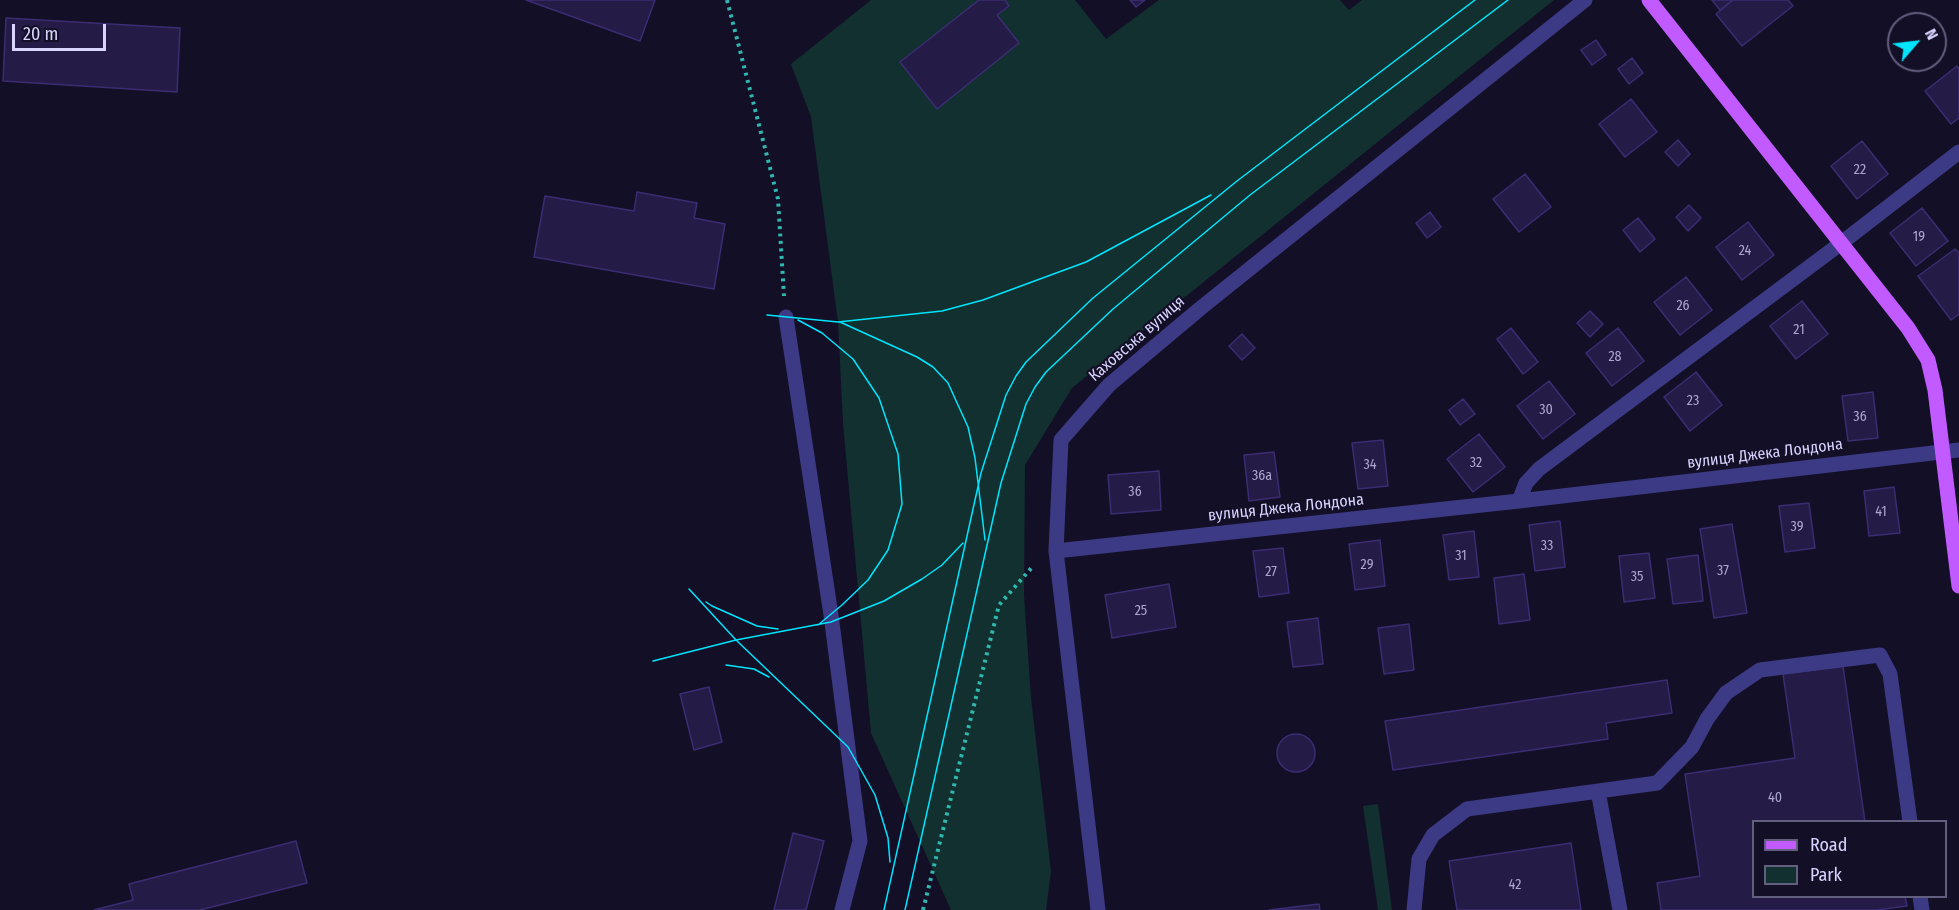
<!DOCTYPE html>
<meta charset="utf-8">
<style>
body{margin:0}
#map{position:relative;width:1959px;height:910px;overflow:hidden;background:#130f26;font-family:"Fira Sans Condensed",sans-serif}
canvas{display:block}
.legend{position:absolute;left:1752px;top:820px;width:195px;height:78px;box-sizing:border-box;background:#130f26;border:2px solid #625e7d;margin:0;padding:8px 10px;list-style:none;font-size:18px;color:#d9d4ff}
.legend li{display:flex;align-items:center;gap:12px;height:30px}
.legend b{width:30px;border:2px solid #625e7d}
.north{position:absolute;left:1887px;top:12px;width:60px;height:60px;box-sizing:border-box;background:#130f26;border:2px solid #625e7d;border-radius:50%;rotate:62deg;font-size:16px;font-weight:700;line-height:24px;text-align:center;color:#d9d4ff}
.north::after{content:'';display:block;margin:auto;width:21px;height:27px;background:#00e5ff;clip-path:polygon(50% 0,100% 100%,50% 72%,0 100%)}
.scale{position:absolute;left:12px;top:24px;width:94px;height:27px;box-sizing:border-box;border:3px solid #d9d4ff;border-top:0;padding-left:8px;font-size:18px;line-height:21px;white-space:nowrap;color:#d9d4ff;-webkit-text-stroke:4px #130f26;paint-order:stroke}
</style>
<div id="map">
<canvas width="1959" height="910"></canvas>
<ul class="legend">
<li><b style="height:8px;background:#c25bff"></b>Road</li>
<li><b style="height:16px;background:#12302f"></b>Park</li>
</ul>
<div class="north">N</div>
<div class="scale">20 m</div>
</div>
<script>
const g = document.querySelector('canvas').getContext('2d');
g.lineJoin = 'round';
function paint(path, color) {
  g.fillStyle = color;
  g.fill(path, 'evenodd');
}
function poly(rows) {
  const path = new Path2D();
  for (const r of rows) {
    if (r.length === 3) {
      path.moveTo(r[0] + r[2], r[1]);
      path.arc(r[0], r[1], r[2], 0, 2 * Math.PI);
      continue;
    }
    path.moveTo(r[0], r[1]);
    for (let i = 2; i < r.length; i += 2) path.lineTo(r[i], r[i + 1]);
  }
  return path;
}
function strokePath(path, color, width, dash) {
  g.strokeStyle = color;
  g.lineWidth = width;
  g.lineCap = dash ? 'butt' : 'round';
  g.setLineDash(dash || []);
  g.stroke(path);
}
function label(font, color, halo, rows, align = 'center') {
  g.font = font + ' "Fira Sans Condensed",sans-serif';
  g.lineWidth = 4.5;
  g.setLineDash([]);
  g.textBaseline = 'middle';
  g.strokeStyle = halo;
  g.fillStyle = color;
  for (const [text, x, y, turn = 0] of rows) {
    g.save();
    g.translate(x, y);
    g.rotate((+turn || 0) * Math.PI / 180);
    g.textAlign = isNaN(turn) ? turn : align;
    if (halo) g.strokeText(text, 0, 0);
    g.fillText(text, 0, 0);
    g.restore();
  }
}
const green = poly([
 [871,0,1075,0,1106,39,1159,0,1340,0,1349,10,1362,0,1554,0,1072,388,1025,465,1024,595,1031,698,1051,871,1046,910,951,910,871,733,843,423,838,322,811,117,791,64],
 [1378,804,1392,910,1378,910,1363,806]
]);
const building = poly([
 [526,0,655,0,640,41,526,0],
 [979,0,1005,0,1009,6,997,15,1019,43,937,109,900,62,979,0],
 [1130,0,1145,0,1136,7,1130,0],
 [1712,0,1733,0,1720,10,1712,0],
 [1733,0,1788,0,1793,6,1742,46,1716,14,1733,0],
 [6,18,180,28,177,92,3,81,6,18],
 [1596,40,1606,55,1592,65,1581,50,1596,40],
 [1632,58,1643,73,1629,84,1618,69,1632,58],
 [1957,66,1959,69,1959,118,1951,124,1925,91,1957,66],
 [1631,99,1657,132,1625,157,1599,124,1631,99],
 [1678,140,1690,154,1678,166,1665,152,1678,140],
 [1862,141,1888,174,1857,199,1831,166,1862,141],
 [1525,174,1551,207,1519,232,1493,199,1525,174],
 [637,192,697,203,694,218,725,224,714,289,534,257,545,196,634,211,637,192],
 [1689,205,1701,218,1688,231,1676,217,1689,205],
 [1922,208,1948,241,1916,266,1890,233,1922,208],
 [1430,212,1441,227,1427,238,1416,223,1430,212],
 [1638,218,1655,239,1640,252,1623,230,1638,218],
 [1748,222,1774,255,1742,280,1716,247,1748,222],
 [1955,249,1959,253,1959,314,1951,320,1918,276,1955,249],
 [1686,277,1712,310,1680,335,1654,302,1686,277],
 [1802,301,1828,334,1796,359,1770,326,1802,301],
 [1590,311,1603,324,1590,337,1577,323,1590,311],
 [1511,328,1538,362,1523,374,1497,339,1511,328],
 [1618,328,1644,361,1612,386,1586,353,1618,328],
 [1242,334,1255,348,1242,360,1229,346,1242,334],
 [1696,372,1722,405,1690,431,1664,397,1696,372],
 [1549,381,1575,414,1543,439,1517,406,1549,381],
 [1873,392,1878,438,1848,441,1842,396,1873,392],
 [1463,399,1475,414,1460,425,1449,410,1463,399],
 [1479,434,1505,467,1473,492,1447,459,1479,434],
 [1383,440,1388,486,1358,489,1352,443,1383,440],
 [1274,452,1280,497,1249,501,1244,455,1274,452],
 [1159,471,1161,510,1111,514,1108,475,1159,471],
 [1894,487,1900,533,1869,536,1864,491,1894,487],
 [1809,503,1815,548,1785,552,1779,506,1809,503],
 [1560,521,1565,567,1535,571,1529,525,1560,521],
 [1732,524,1747,613,1714,618,1700,529,1732,524],
 [1474,531,1479,577,1449,580,1443,535,1474,531],
 [1380,540,1385,586,1355,590,1349,544,1380,540],
 [1283,548,1289,593,1259,597,1253,551,1283,548],
 [1649,553,1655,598,1624,602,1619,556,1649,553],
 [1698,555,1703,601,1673,604,1667,559,1698,555],
 [1524,574,1530,620,1499,624,1494,578,1524,574],
 [1169,584,1176,627,1112,638,1105,595,1169,584],
 [1318,618,1323,664,1293,667,1287,622,1318,618],
 [1409,624,1414,670,1384,674,1378,628,1409,624],
 [1843,666,1865,822,1754,822,1754,896,1905,896,1907,906,1877,910,1661,910,1657,883,1700,876,1685,774,1795,758,1783,674,1843,666],
 [1667,680,1672,713,1606,723,1608,739,1393,770,1385,721,1667,680],
 [709,687,722,742,694,750,680,694,709,687],
 [1296,753,19],
 [793,833,824,841,806,910,774,910,793,833],
 [296,841,307,883,200,910,94,910,133,900,129,884,296,841],
 [1571,843,1581,910,1457,910,1449,861,1571,843],
 [1319,904,1320,910,1269,910,1319,904]
]);
const path = poly([
 [727,0,778,199,784,296],
 [923,910,999,605,1034,565]
]);
const minor = poly([
 [786,317,831,615,860,841,842,910],
 [1519,501,1526,483,1539,469,1840,244,1959,152],
 [1056,551,1519,501,1959,450],
 [1598,791,1620,910],
 [1920,896,1922,910],
 [1098,910,1056,551,1061,440,1109,385,1202,307,1585,0],
 [1414,910,1419,859,1433,835,1467,809,1657,783,1692,747,1707,719,1726,693,1760,670,1880,655,1890,674,1910,822]
]);
const major = poly([
 [1649,0,1908,328,1928,360,1935,390,1959,586]
]);
const tram = poly([
 [767,315,838,322,942,311,983,300,1086,262,1211,195],
 [798,320,822,333,853,359,879,398,898,454,902,504,888,550,868,580,842,605,818,625],
 [840,322,917,357,933,367,948,383,968,427,975,458,985,540],
 [689,589,736,640,848,747,875,795,888,838,890,862],
 [706,602,712,606,757,626,778,629],
 [653,661,736,640,831,622,884,601,922,579,942,565,963,543],
 [726,665,754,669,769,677],
 [884,910,981,473,1006,395,1016,376,1026,362,1093,298,1237,181,1475,0],
 [905,910,1001,483,1026,404,1035,387,1046,372,1113,309,1250,195,1508,0]
]);
const numberNames = [
 ["22",1860,170],
 ["19",1919,237],
 ["24",1745,251],
 ["26",1683,306],
 ["21",1799,330],
 ["28",1615,357],
 ["23",1693,401],
 ["30",1546,410],
 ["36",1860,417],
 ["32",1476,463],
 ["34",1370,465],
 ["36а",1262,476],
 ["36",1135,492],
 ["41",1881,512],
 ["39",1797,527],
 ["33",1547,546],
 ["31",1461,556],
 ["29",1367,565],
 ["37",1723,571],
 ["27",1271,572],
 ["35",1637,577],
 ["25",1141,611],
 ["40",1775,798],
 ["42",1515,885]
];
const streetNames = [
 ["Каховська вулиця",1137,339,-41],
 ["вулиця Джека Лондона",1765,454,-7],
 ["вулиця Джека Лондона",1286,508,-6]
];
paint(green, '#12302f');
paint(building, '#241b47');
strokePath(building, '#3b2d73', 1.5);
strokePath(path, '#2fb8b0', 4, [3, 4.5]);
strokePath(minor, '#3d3a85', 15);
strokePath(major, '#c25bff', 15);
strokePath(tram, '#00e5ff', 1.5);
label('14px', '#aca6d1', null, numberNames);
label('16px', '#d9d4ff', '#130f26', streetNames);
</script>
